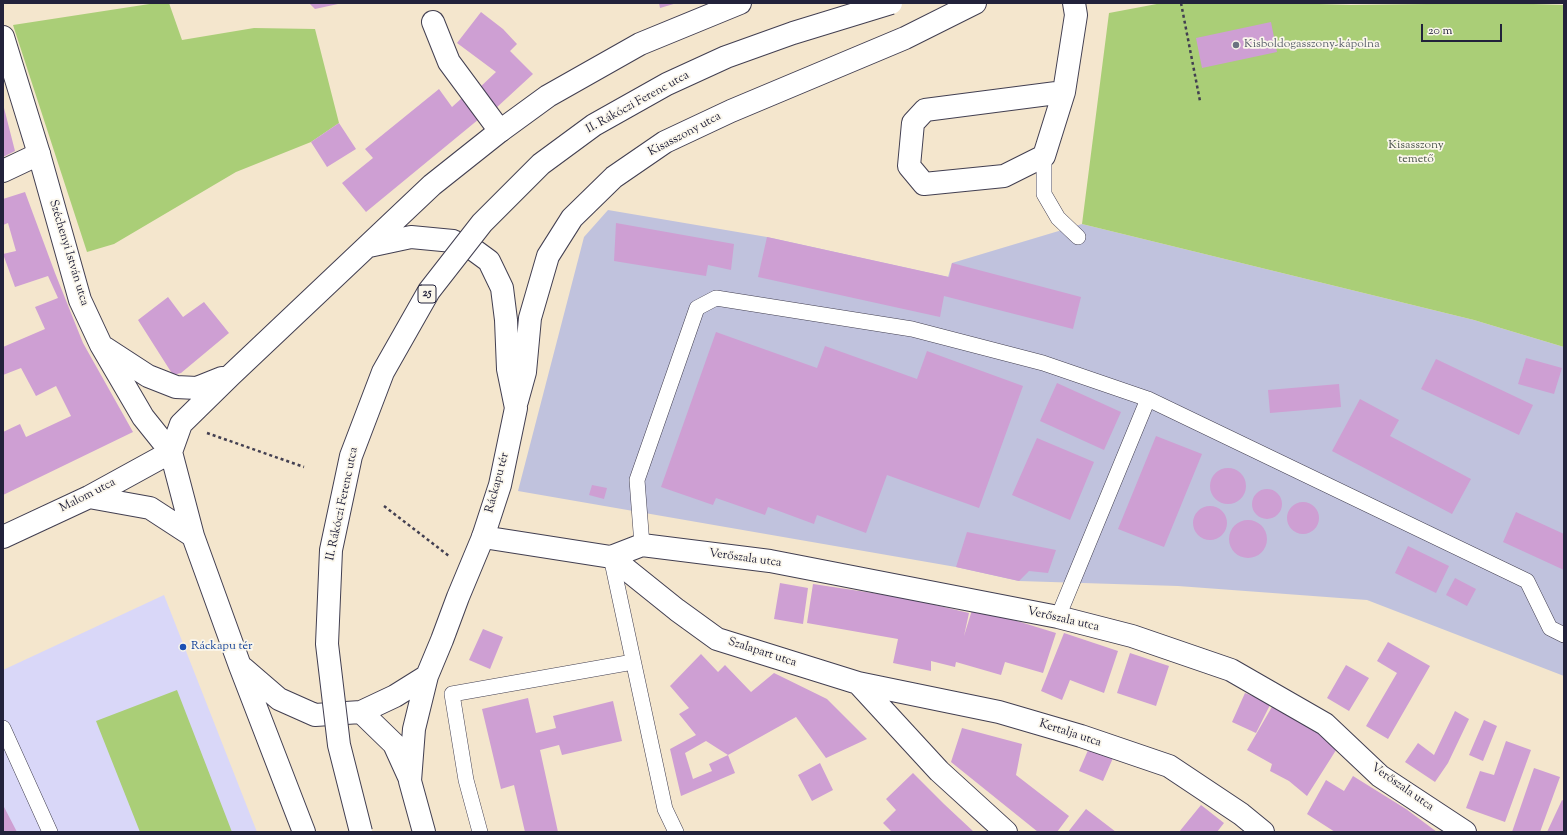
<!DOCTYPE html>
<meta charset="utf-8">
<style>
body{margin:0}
#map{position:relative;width:1567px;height:835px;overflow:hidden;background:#f4e6cd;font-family:"Sorts Mill Goudy",serif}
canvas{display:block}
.frame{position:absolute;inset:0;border:4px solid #22223b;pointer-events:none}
.scale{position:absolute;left:1421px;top:24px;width:81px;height:18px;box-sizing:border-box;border:2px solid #22223b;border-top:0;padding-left:5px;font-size:12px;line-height:14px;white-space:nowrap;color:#22223b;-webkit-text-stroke:3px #fbf7ec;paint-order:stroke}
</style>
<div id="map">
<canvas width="1567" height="835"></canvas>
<div class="frame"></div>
<div class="scale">20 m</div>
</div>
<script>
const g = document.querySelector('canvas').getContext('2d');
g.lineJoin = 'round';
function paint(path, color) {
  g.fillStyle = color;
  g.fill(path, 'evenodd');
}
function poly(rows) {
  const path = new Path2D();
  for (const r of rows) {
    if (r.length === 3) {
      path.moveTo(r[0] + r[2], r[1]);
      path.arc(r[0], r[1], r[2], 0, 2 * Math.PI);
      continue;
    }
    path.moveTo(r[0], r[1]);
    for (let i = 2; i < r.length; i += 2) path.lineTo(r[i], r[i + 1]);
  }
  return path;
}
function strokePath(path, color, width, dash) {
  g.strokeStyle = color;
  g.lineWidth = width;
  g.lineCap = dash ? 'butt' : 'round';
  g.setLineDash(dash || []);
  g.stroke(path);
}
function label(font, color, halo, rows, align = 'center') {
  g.font = font + ' "Sorts Mill Goudy",serif';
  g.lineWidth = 3.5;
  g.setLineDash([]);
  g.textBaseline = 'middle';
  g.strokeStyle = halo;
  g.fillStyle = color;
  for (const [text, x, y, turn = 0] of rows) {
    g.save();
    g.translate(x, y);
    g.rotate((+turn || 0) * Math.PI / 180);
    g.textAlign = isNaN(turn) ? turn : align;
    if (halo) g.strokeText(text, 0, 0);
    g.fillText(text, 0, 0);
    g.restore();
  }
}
const built = poly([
 [164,595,257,832,3,832,3,670]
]);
const industrial = poly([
 [608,210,767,237,948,277,952,263,1082,224,1474,320,1564,347,1564,676,1367,600,1178,586,1019,581,956,567,518,491,584,237]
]);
const green = poly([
 [156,3,169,3,182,40,254,28,315,29,339,123,311,142,236,172,114,244,87,252,13,25],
 [1162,3,1286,3,1351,5,1503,3,1564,5,1564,347,1474,320,1082,224,1109,13],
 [177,690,232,832,140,832,96,721]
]);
const building = poly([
 [309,3,338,3,338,4,315,9],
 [659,3,677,3,660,8],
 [481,12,503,29,517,44,510,51,533,74,495,109,477,90,496,72,457,43],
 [1271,22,1277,52,1202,68,1196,38],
 [439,89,452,107,462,98,479,119,366,212,342,183,373,158,365,149],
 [3,104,15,151,3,157],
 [339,123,356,149,327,167,311,142],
 [25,192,55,273,83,343,133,432,3,495,3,432,20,424,26,437,71,416,56,386,36,396,21,368,3,375,3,347,45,329,35,307,58,298,48,276,15,287,3,254,16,251,8,223,3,225,3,199],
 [616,223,734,244,731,270,708,265,706,276,614,261],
 [767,237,949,277,952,263,1081,297,1073,329,944,296,940,317,758,277],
 [168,297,183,317,204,302,229,333,181,373,173,375,138,320],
 [716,332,817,368,825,346,917,379,927,351,1023,386,979,508,887,475,866,533,817,515,814,524,768,507,765,515,716,498,713,505,661,487],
 [1526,358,1562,368,1554,394,1518,384],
 [1436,359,1533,405,1519,435,1421,389],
 [1057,383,1121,412,1104,450,1040,421],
 [1339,384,1341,407,1270,413,1268,390],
 [1360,399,1399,420,1390,436,1471,479,1452,514,1332,451],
 [1156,436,1202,454,1164,547,1118,529],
 [1037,438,1094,462,1070,520,1012,495],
 [1228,486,18],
 [592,485,607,488,604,499,589,495],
 [1267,504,15],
 [1303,518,16],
 [1210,523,17],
 [1516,512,1564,534,1564,570,1503,542],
 [1248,539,19],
 [967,532,1056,550,1048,573,1029,571,1019,581,956,567],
 [1408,546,1449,566,1436,593,1395,573],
 [1455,578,1476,589,1467,606,1446,595],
 [780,583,808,588,803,624,774,619],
 [813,584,906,598,969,613,964,636,972,610,1017,621,1056,633,1043,673,1005,662,1001,675,956,662,955,667,931,661,931,671,893,663,898,639,807,623],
 [483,629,503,637,490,669,469,660],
 [1064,633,1118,651,1104,693,1070,680,1062,700,1041,691],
 [1388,642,1430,666,1388,739,1366,726,1397,673,1377,661],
 [1130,653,1169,666,1156,706,1117,693],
 [701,654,718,672,725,665,751,692,774,673,827,699,867,739,826,758,796,717,728,755,706,741,685,753,693,779,712,771,709,764,728,755,735,773,681,796,670,749,696,735,679,714,689,708,670,686],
 [1346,665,1369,678,1349,711,1327,698],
 [1245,693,1271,703,1256,733,1232,722],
 [528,698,536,733,556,728,553,716,613,701,622,741,562,755,559,745,540,750,558,832,525,832,514,785,501,789,482,709],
 [1273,705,1298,718,1338,747,1307,796,1289,781,1270,771,1272,764,1247,750],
 [1455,711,1469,719,1448,763,1435,782,1405,762,1418,743,1434,755],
 [1484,720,1497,726,1483,761,1469,755],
 [962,728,1022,744,1016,775,1069,816,1057,832,1038,832,951,762],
 [1506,741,1531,750,1505,822,1466,808,1480,771,1494,775],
 [1089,748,1113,758,1103,781,1079,771],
 [820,763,833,790,812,801,798,775],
 [1534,768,1560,777,1540,832,1512,832],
 [913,773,944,804,974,832,892,832,883,823,896,810,886,799],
 [1353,776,1406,809,1437,832,1335,832,1307,814,1326,780,1344,791],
 [1562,800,1564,801,1564,832,1547,832],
 [3,805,17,832,3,832],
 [1201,805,1224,823,1217,832,1179,832],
 [1086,809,1116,832,1068,832]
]);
const path = poly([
 [1181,3,1200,101],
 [207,433,304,467],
 [384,506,449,556]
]);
const lane = poly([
 [1044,156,1044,194,1058,218,1078,237],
 [642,545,637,480,697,308,716,298,912,329,1043,363,1148,399],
 [611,557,665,809,676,832],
 [1058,617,1148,399,1527,581,1550,628,1564,635],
 [3,728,50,832],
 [480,832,466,780,452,694,633,662]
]);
const street = poly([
 [433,22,449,62,500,131],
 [1064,92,925,110,913,123,909,166,924,184,1004,176,1044,156,1064,92,1076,15,1074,3],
 [3,171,39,154],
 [483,537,611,557,677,610,717,639,858,683,939,771,1006,832],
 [611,557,642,545,770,561,1058,617,1132,636,1231,670,1325,724,1380,776,1465,832],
 [858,683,999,712,1081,736,1169,766,1241,814,1263,832]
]);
const secondary = poly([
 [3,37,39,154,80,300,101,345,143,417,171,452],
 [369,246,411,237,453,241,474,250,489,261,502,288,506,320,508,369,516,408,500,485,483,537,458,597,442,640,427,676,414,729,410,781,424,832],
 [105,348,148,376,176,387,197,388,222,378],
 [517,401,525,372,530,318,548,256,572,218,614,177,665,142,731,111,905,38,975,3],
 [89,497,150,508,193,536],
 [3,537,89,497,171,452],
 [243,668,279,699,315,715,361,712,395,696,427,676],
 [361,712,394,744,409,777],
 [304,832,240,666,193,536,171,452,181,424,231,375,432,185,500,131,548,96,640,44,740,3]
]);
const primaryBridge = poly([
 [361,832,339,745,327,644,331,550,351,456,383,372,429,291,482,223,541,164,594,125,667,84,726,57,793,33,891,3]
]);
const markers = [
 [1236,45,4,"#6b7280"],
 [183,647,4,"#1a4fb4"]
];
const shields = [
 [427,294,18]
];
const shieldNames = [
 ["25",427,294]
];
const worshipNames = [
 ["Kisboldogasszony-kápolna",1244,45]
];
const streetNames = [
 ["II. Rákóczi Ferenc utca",638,103,-29],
 ["Kisasszony utca",685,135,-28],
 ["Széchenyi István utca",68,253,73],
 ["Ráckapu tér",498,483,-75],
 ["Malom utca",88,496,-27],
 ["II. Rákóczi Ferenc utca",343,504,-78],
 ["Verőszala utca",745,559,8],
 ["Verőszala utca",1063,620,13],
 ["Szalapart utca",762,653,18],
 ["Kertalja utca",1070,734,18],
 ["Verőszala utca",1402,788,35]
];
const parkNames = [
 ["Kisasszony",1416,146],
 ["temető",1416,160]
];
const transitNames = [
 ["Ráckapu tér",191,647]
];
paint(built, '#d9d7f8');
paint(industrial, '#c0c2dd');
paint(green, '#aace77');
paint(building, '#ce9fd3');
strokePath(lane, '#423f51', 16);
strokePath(street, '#423f51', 24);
strokePath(secondary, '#423f51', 24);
strokePath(path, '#423f51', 2.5, [3, 3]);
strokePath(lane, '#fff', 15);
strokePath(street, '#fff', 22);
strokePath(secondary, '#fff', 22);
strokePath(primaryBridge, '#423f51', 24, []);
strokePath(primaryBridge, '#fff', 22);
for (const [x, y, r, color] of markers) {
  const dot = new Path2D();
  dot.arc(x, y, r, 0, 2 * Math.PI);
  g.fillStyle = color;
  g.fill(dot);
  strokePath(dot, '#fbf7ec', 1.5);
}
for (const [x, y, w] of shields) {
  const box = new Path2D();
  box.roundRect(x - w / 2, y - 9, w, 18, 3);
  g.fillStyle = '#fbf7ec';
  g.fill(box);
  strokePath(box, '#22223b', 1);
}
label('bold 11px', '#22223b', null, shieldNames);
label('12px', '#5b616d', '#fbf7ec', worshipNames, 'left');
label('12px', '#22223b', '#fbf7ec', streetNames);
label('12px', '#4b564d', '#fbf7ec', parkNames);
label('12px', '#164399', '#fbf7ec', transitNames, 'left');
</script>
